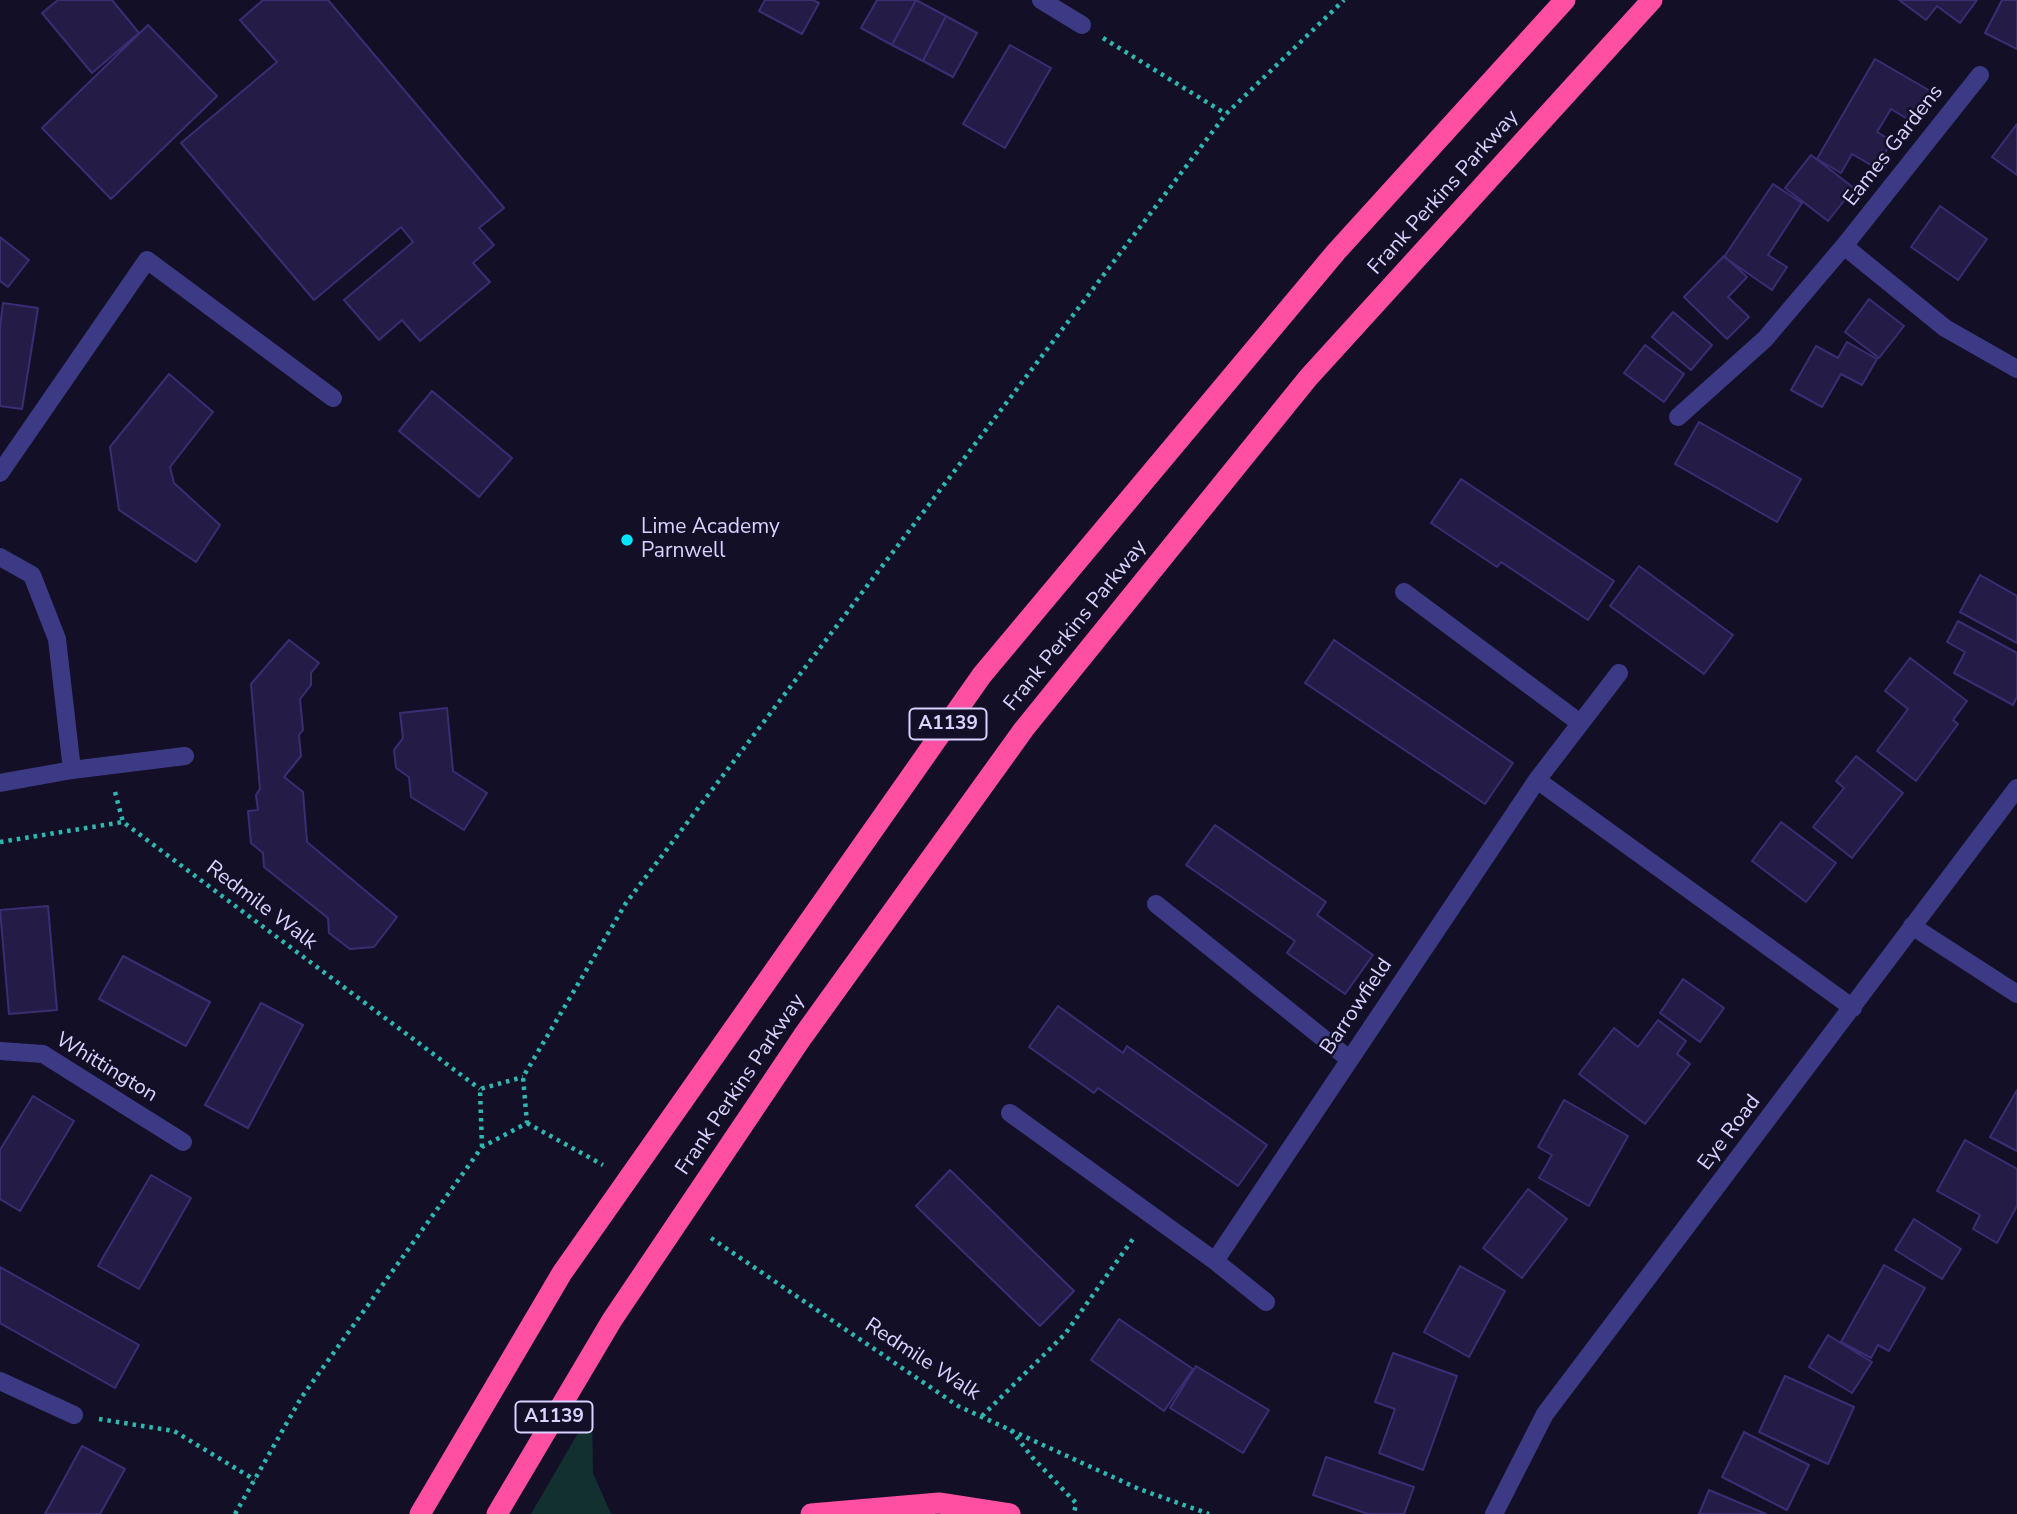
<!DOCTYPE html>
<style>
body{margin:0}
canvas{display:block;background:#130f26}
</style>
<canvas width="2017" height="1514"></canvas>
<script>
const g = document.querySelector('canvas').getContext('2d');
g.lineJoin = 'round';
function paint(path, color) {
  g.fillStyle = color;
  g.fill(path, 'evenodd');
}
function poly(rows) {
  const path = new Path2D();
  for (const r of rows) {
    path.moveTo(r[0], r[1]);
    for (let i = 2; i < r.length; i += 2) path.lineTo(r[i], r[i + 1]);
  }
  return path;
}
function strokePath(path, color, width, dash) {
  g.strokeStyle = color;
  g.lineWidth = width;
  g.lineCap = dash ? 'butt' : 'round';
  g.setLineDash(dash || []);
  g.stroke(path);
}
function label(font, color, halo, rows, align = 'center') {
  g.font = font + ' "Nunito Sans",sans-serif';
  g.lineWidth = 5;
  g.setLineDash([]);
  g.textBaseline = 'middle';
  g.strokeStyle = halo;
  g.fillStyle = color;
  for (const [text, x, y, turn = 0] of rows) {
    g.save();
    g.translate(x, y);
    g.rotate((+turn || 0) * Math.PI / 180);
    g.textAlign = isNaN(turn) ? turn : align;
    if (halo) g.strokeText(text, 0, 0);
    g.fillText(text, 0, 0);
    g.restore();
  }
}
const green = poly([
 [592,1409,593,1473,611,1514,531,1514]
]);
const building = poly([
 [58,0,112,0,139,33,92,73,42,13,58,0],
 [263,0,328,0,504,208,479,228,494,245,473,263,490,282,420,341,402,320,379,340,344,300,413,242,401,227,314,300,181,143,277,62,240,20,263,0],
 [765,0,813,0,819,3,802,34,759,11,765,0],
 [877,0,916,0,892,45,861,28,877,0],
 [916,0,946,16,923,61,892,45,916,0],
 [1899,0,1977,0,1960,23,1937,6,1926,20,1899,0],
 [2002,0,2017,0,2017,49,1985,33,2002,0],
 [946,16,977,33,953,77,923,61,946,16],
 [148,25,217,96,111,199,42,128,148,25],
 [1010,45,1051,68,1005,148,963,124,1010,45],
 [1875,59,1932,92,1914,123,1891,109,1877,132,1892,141,1876,168,1852,154,1841,173,1817,159,1875,59],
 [2017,124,2017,175,1992,157,2017,124],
 [1811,155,1854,188,1828,221,1785,188,1811,155],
 [1773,184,1802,203,1768,255,1787,267,1772,290,1724,257,1773,184],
 [1940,206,1987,239,1958,280,1911,247,1940,206],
 [0,237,29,260,8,287,0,281,0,237],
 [1724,256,1747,277,1728,297,1749,317,1727,339,1684,297,1724,256],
 [1869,299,1904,326,1879,358,1845,332,1869,299],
 [3,303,38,308,22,409,0,406,0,327,3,303],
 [1673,312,1712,345,1691,370,1652,337,1673,312],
 [1847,342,1877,359,1862,385,1841,374,1822,407,1791,390,1816,346,1838,358,1847,342],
 [1645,345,1684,374,1664,402,1624,373,1645,345],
 [169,374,213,412,170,467,174,483,220,525,196,562,119,510,110,447,169,374],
 [432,391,512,458,479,497,399,431,432,391],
 [1699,422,1801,479,1777,522,1675,464,1699,422],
 [1461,479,1614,581,1588,620,1501,562,1497,567,1431,523,1461,479],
 [1639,566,1733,635,1704,674,1610,606,1639,566],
 [1980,575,2017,596,2017,643,1960,612,1980,575],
 [1958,621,2017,653,2017,697,2013,705,1954,673,1965,652,1947,642,1958,621],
 [289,640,319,663,311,673,311,685,300,699,303,730,299,735,301,756,284,777,303,792,307,842,397,917,374,947,350,949,329,933,328,918,264,867,263,853,251,843,248,811,258,810,256,795,260,789,251,684,289,640],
 [1334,640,1513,763,1485,804,1305,683,1334,640],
 [1910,658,1967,701,1953,720,1958,724,1916,781,1877,751,1908,709,1885,691,1910,658],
 [447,708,453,771,487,793,464,830,411,797,409,777,396,768,394,750,403,738,400,713,447,708],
 [1856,756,1903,793,1852,858,1813,827,1844,788,1836,781,1856,756],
 [1781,822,1836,863,1806,902,1752,861,1781,822],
 [1215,825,1326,902,1317,915,1373,955,1345,994,1287,953,1295,941,1186,865,1215,825],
 [48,906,57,1010,9,1014,0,910,48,906],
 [123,956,210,1002,186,1046,99,999,123,956],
 [1683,979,1724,1008,1700,1042,1660,1013,1683,979],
 [261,1003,303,1025,248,1128,205,1105,261,1003],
 [1058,1006,1123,1053,1127,1046,1267,1145,1238,1186,1098,1088,1094,1093,1029,1047,1058,1006],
 [1658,1020,1686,1041,1677,1054,1690,1064,1645,1124,1579,1074,1614,1028,1638,1047,1658,1020],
 [2017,1090,2017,1151,1990,1137,2017,1090],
 [33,1096,74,1121,20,1211,0,1199,0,1150,33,1096],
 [1564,1100,1628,1136,1589,1206,1539,1178,1552,1155,1538,1147,1564,1100],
 [1965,1140,2017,1169,2017,1206,1997,1243,1973,1229,1980,1215,1937,1191,1965,1140],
 [950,1170,1074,1291,1040,1326,916,1206,950,1170],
 [151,1175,191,1198,139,1289,98,1266,151,1175],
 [1528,1189,1567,1219,1522,1278,1483,1248,1528,1189],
 [1914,1219,1961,1249,1942,1279,1895,1250,1914,1219],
 [1884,1265,1925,1288,1889,1351,1878,1345,1871,1358,1841,1342,1884,1265],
 [1460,1266,1505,1291,1469,1357,1424,1332,1460,1266],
 [0,1267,139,1345,115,1388,0,1323,0,1267],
 [1119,1319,1193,1369,1164,1411,1091,1360,1119,1319],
 [1828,1335,1872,1362,1852,1393,1809,1367,1828,1335],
 [1393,1353,1457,1376,1423,1470,1379,1453,1395,1409,1375,1402,1393,1353],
 [1196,1366,1269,1410,1243,1453,1170,1408,1196,1366],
 [1785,1376,1854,1407,1828,1464,1759,1432,1785,1376],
 [1744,1432,1809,1465,1787,1510,1722,1477,1744,1432],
 [82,1446,125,1469,100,1514,45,1514,82,1446],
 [1326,1457,1414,1487,1404,1514,1368,1514,1313,1495,1326,1457],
 [1709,1490,1766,1514,1699,1514,1709,1490]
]);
const path = poly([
 [1103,38,1226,114],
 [115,792,123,822],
 [0,842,123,822,480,1089],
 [527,1123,603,1165],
 [482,1147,480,1089,523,1077],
 [711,1238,958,1406,1139,1489,1209,1514],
 [982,1416,1065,1334,1135,1236],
 [99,1419,174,1431,255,1480],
 [1011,1430,1032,1457,1076,1503,1074,1514],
 [235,1514,301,1398,482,1147,527,1123,523,1077,626,903,1226,114,1344,0]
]);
const minor = poly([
 [1041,0,1082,25],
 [1844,246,1945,328,2017,369],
 [1678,417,1765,339,1844,246,1980,75],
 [0,473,147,260,333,398],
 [0,557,32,575,57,639,72,770],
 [1404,592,1580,723],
 [1537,780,1853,1008],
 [0,783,72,770,185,756],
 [1156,904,1349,1059],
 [1912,926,2017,994],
 [0,1051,43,1054,183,1142],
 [1010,1113,1215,1261,1266,1302],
 [1215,1261,1537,780,1619,673],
 [0,1381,74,1415],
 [1494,1514,1545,1414,2017,788]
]);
const highway = poly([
 [420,1514,562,1273,982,675,1336,252,1565,0],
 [497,1514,612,1320,803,1036,1024,729,1308,378,1652,0],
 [811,1514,939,1503,1010,1514]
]);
const markers = [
 [627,540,7,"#00e5ff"]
];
const shields = [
 [948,724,77],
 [554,1417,77]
];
const shieldNames = [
 ["A1139",948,724],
 ["A1139",554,1417]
];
const streetNames = [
 ["Eames Gardens",1894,146,-52],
 ["Frank Perkins Parkway",1444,193,-48],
 ["Frank Perkins Parkway",1076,626,-51],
 ["Redmile Walk",261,906,37],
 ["Barrowfield",1357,1007,-56],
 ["Whittington",106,1068,31],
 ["Frank Perkins Parkway",741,1085,-56],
 ["Eye Road",1730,1133,-53],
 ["Redmile Walk",922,1360,33]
];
const poiNames = [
 ["Lime Academy",641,528],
 ["Parnwell",641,552]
];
paint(green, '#12302f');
paint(building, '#241b47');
strokePath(building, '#3b2d73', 2);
strokePath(path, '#2fb8b0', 4.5, [3.5, 5]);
strokePath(minor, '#3d3a85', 18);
strokePath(highway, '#ff4fa3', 21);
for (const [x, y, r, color] of markers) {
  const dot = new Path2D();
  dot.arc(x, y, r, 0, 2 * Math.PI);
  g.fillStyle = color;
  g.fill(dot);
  strokePath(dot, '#130f26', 2.5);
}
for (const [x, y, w] of shields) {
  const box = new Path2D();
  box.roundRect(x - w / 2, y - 15.5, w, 31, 5);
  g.fillStyle = '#130f26';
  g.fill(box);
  strokePath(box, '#d9d4ff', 2);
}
label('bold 19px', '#d9d4ff', null, shieldNames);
label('21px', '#d9d4ff', '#130f26', streetNames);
label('21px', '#d9d4ff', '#130f26', poiNames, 'left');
</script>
